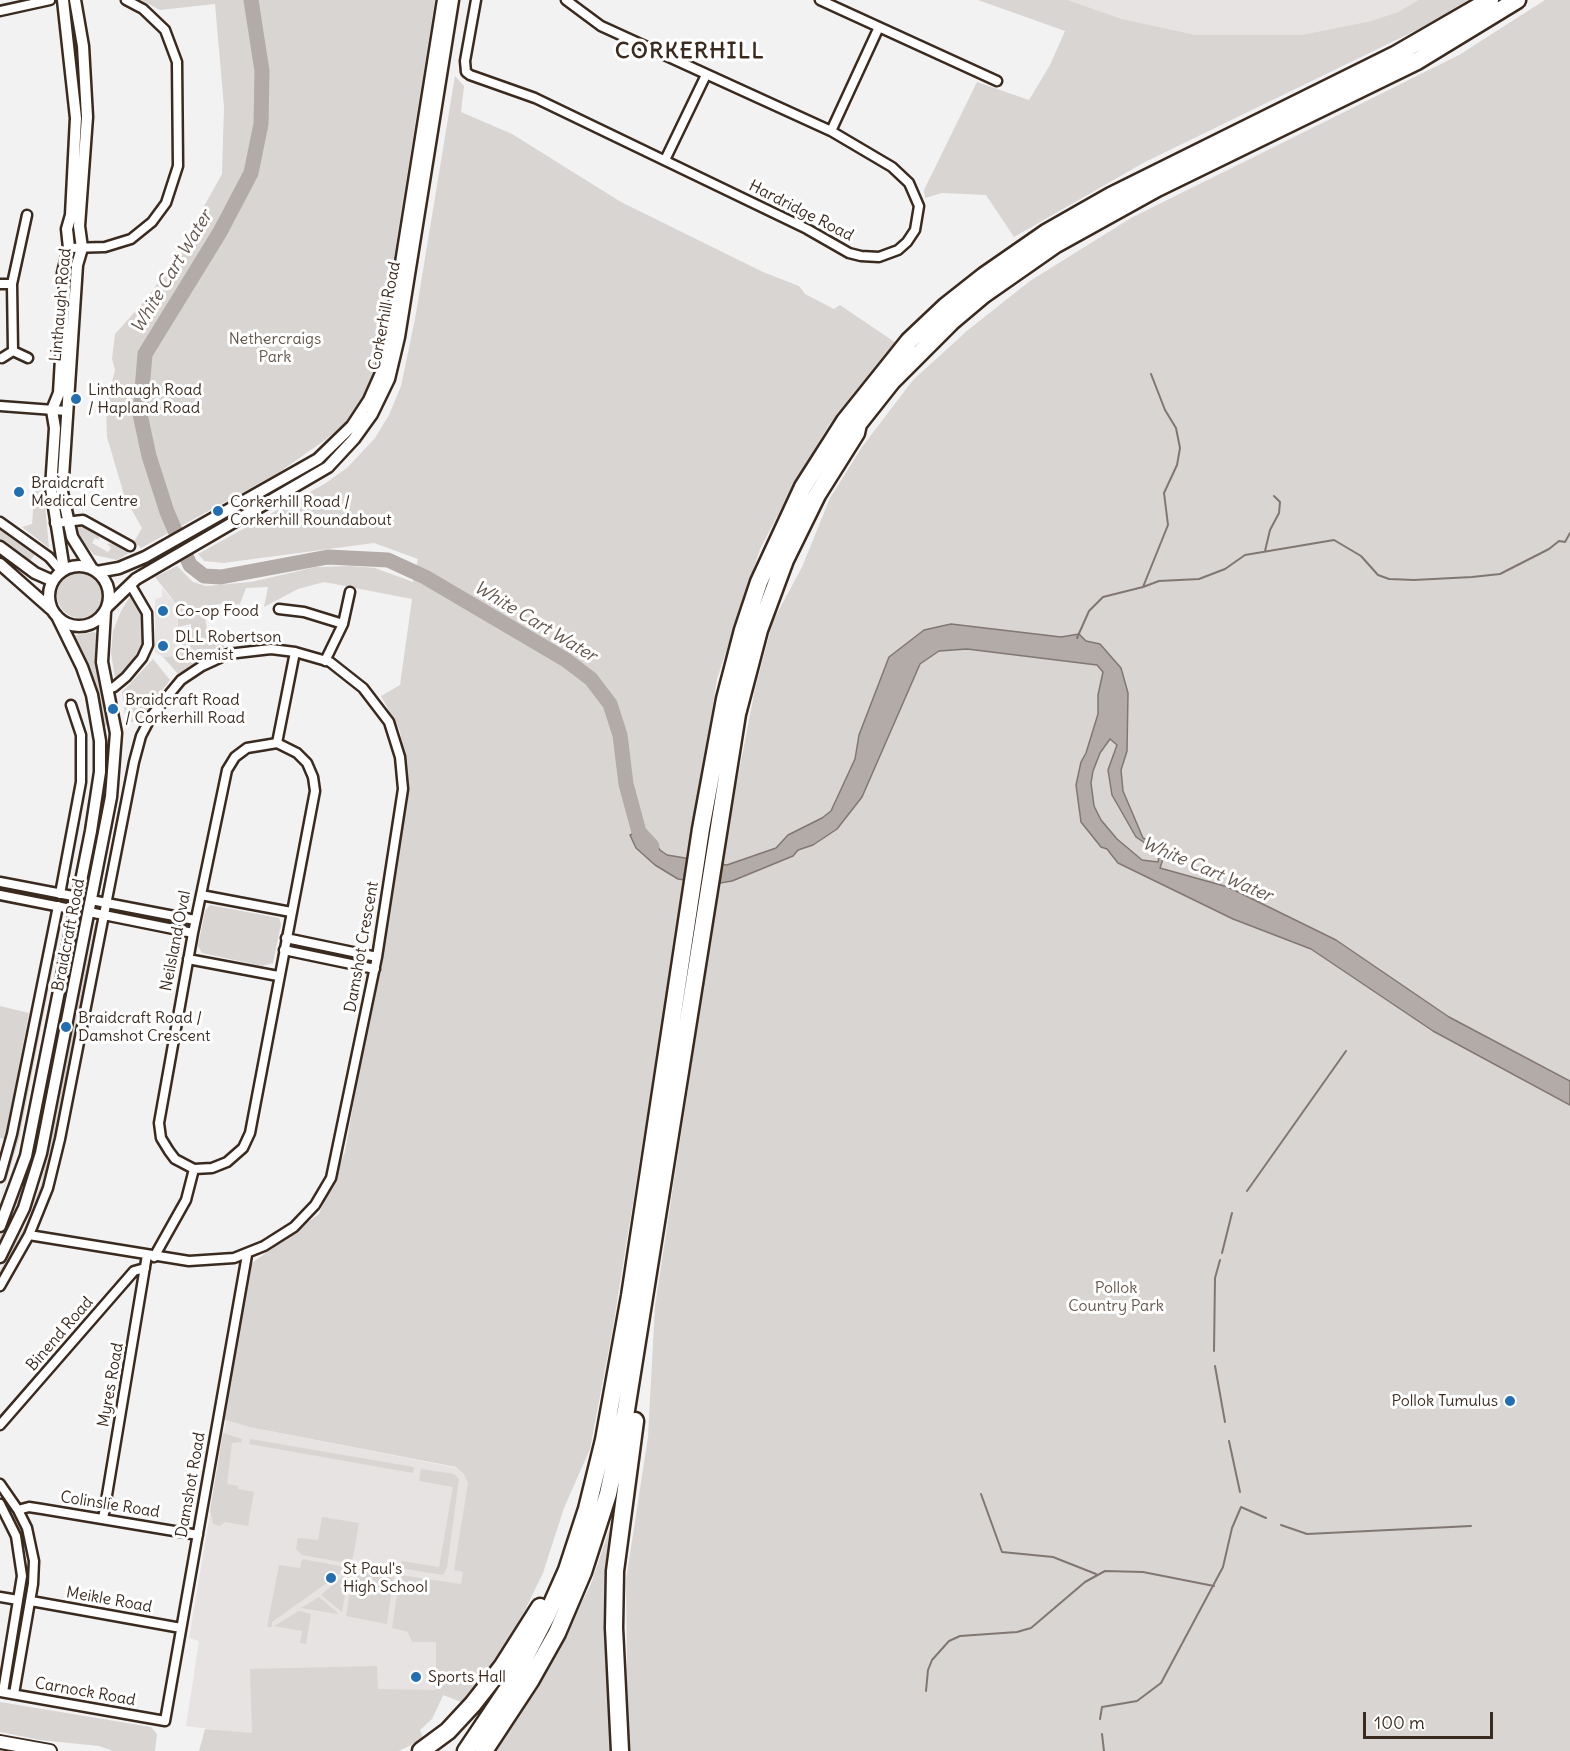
<!DOCTYPE html>
<style>
body{margin:0}
#map{position:relative;width:1570px;height:1751px;overflow:hidden;background:#f3f2f2;font-family:Delius,sans-serif}
canvas{display:block}
.scale{position:absolute;left:1363px;top:1712px;width:130px;height:27px;box-sizing:border-box;border:3px solid #3b2a1e;border-top:0;padding-left:8px;font-size:18px;line-height:21px;white-space:nowrap;color:#3b2a1e;-webkit-text-stroke:4px #fff;paint-order:stroke}
</style>
<div id="map">
<canvas width="1570" height="1751"></canvas>
<div class="scale">100 m</div>
</div>
<script>
const g = document.querySelector('canvas').getContext('2d');
g.lineJoin = 'round';
function paint(path, color) {
  g.fillStyle = color;
  g.fill(path, 'evenodd');
}
function poly(rows) {
  const path = new Path2D();
  for (const r of rows) {
    if (r.length === 3) {
      path.moveTo(r[0] + r[2], r[1]);
      path.arc(r[0], r[1], r[2], 0, 2 * Math.PI);
      continue;
    }
    path.moveTo(r[0], r[1]);
    for (let i = 2; i < r.length; i += 2) path.lineTo(r[i], r[i + 1]);
  }
  return path;
}
function strokePath(path, color, width, dash) {
  g.strokeStyle = color;
  g.lineWidth = width;
  g.lineCap = dash ? 'butt' : 'round';
  g.setLineDash(dash || []);
  g.stroke(path);
}
function label(font, color, halo, rows, align = 'center') {
  g.font = font + ' Delius,sans-serif';
  g.lineWidth = 6;
  g.setLineDash([]);
  g.textBaseline = 'middle';
  g.strokeStyle = halo;
  g.fillStyle = color;
  for (const [text, x, y, turn = 0] of rows) {
    g.save();
    g.translate(x, y);
    g.rotate((+turn || 0) * Math.PI / 180);
    g.textAlign = isNaN(turn) ? turn : align;
    if (halo) g.strokeText(text, 0, 0);
    g.fillText(text, 0, 0);
    g.restore();
  }
}
const built = poly([
 [1068,0,1418,0,1398,12,1371,21,1301,35,1196,35,1122,19],
 [162,588,177,605,178,656,163,657,155,652,155,599,162,597],
 [226,1420,249,1427,478,1472,446,1690,432,1719,252,1734,186,1726,199,1641,189,1638]
]);
const green = poly([
 [141,0,435,0,377,364,362,400,345,423,325,440,278,473,141,548,134,542,142,528,125,498,107,437,106,406,115,370,112,359,115,334,149,296,183,244,222,174,224,107,215,4,160,10],
 [978,0,1068,0,1122,19,1196,35,1301,35,1371,21,1398,12,1418,0,1468,0,1427,25,1145,162,1014,237,986,195,942,193,925,198,924,190,977,82,1029,100,1050,65,1065,31],
 [1545,0,1570,0,1570,1751,628,1751,626,1580,648,1437,655,1306,725,844,755,689,773,621,802,567,830,498,862,447,913,380,968,330,1030,281,1131,218,1459,55],
 [455,76,464,86,461,112,512,134,621,202,763,272,799,286,805,294,834,309,840,305,896,343,829,425,794,484,760,549,717,679,612,1333,590,1449,564,1508,543,1573,525,1610,500,1657,464,1703,443,1695,432,1719,420,1730,423,1739,399,1751,199,1751,205,1729,252,1733,250,1669,377,1666,378,1689,436,1690,436,1642,412,1642,408,1632,392,1628,400,1575,461,1584,463,1572,454,1570,468,1483,464,1474,456,1467,249,1427,219,1418,248,1266,319,1214,345,1152,408,786,400,731,381,696,400,685,412,599,324,582,298,589,264,607,268,587,246,588,240,604,229,606,228,603,206,606,206,609,215,608,216,615,205,616,209,643,223,642,224,649,205,656,178,674,163,657,178,656,177,630,191,633,191,624,178,627,177,605,155,577,177,566,193,582,206,586,251,582,316,567,351,566,375,568,413,582,418,559,374,543,223,563,204,561,198,554,326,483,348,467,375,438,389,415,401,386,415,319],
 [35,484,43,484,49,548,22,527,32,524],
 [82,525,99,536,99,540,95,538,92,543,108,552,111,548,107,544,113,543,129,553,117,560,94,555,79,537,76,526],
 [0,527,37,552,28,563,0,542],
 [80,595,23],
 [131,595,142,615,142,643,132,662,115,678,111,653,113,631,121,611],
 [94,632,96,633,96,666,108,724,105,727,102,726,71,636],
 [153,659,170,680,139,721,126,723,122,692],
 [210,905,279,918,281,924,273,963,262,966,202,953,198,946,205,911],
 [112,909,185,924,187,926,110,912],
 [59,916,63,916,19,1139,0,1201,16,1139],
 [95,923,99,923,56,1142,45,1185,29,1225,0,1279,0,1270,26,1224,41,1184],
 [295,945,367,959,369,961,293,948],
 [72,952,75,956,36,1152,25,1190,0,1246,0,1236,14,1206,31,1151],
 [0,1006,29,1013,5,1139,0,1138],
 [223,1433,242,1439,242,1442,232,1443,227,1484,238,1486,238,1489,254,1492,248,1526,225,1522,220,1526,213,1524,210,1510],
 [250,1439,414,1467,413,1473,249,1444],
 [421,1469,454,1474,459,1479,447,1568,443,1575,400,1568,402,1561,439,1567,453,1487,419,1481],
 [615,1512,607,1603,610,1751,492,1751,551,1664,591,1584],
 [322,1517,359,1523,353,1558,347,1563,302,1555,296,1549,298,1538,318,1540],
 [302,1559,345,1567,345,1570,272,1622,272,1627,267,1627,279,1565,300,1568],
 [360,1567,394,1572,387,1624,346,1616,353,1573],
 [348,1572,349,1572,342,1612,321,1595],
 [319,1597,338,1613,338,1614,301,1608],
 [299,1611,311,1614,306,1644,300,1643,302,1631,274,1626],
 [0,1702,151,1727,157,1734,155,1751,113,1751,99,1746,40,1740,0,1732]
]);
const water = poly([
 [951,624,1061,637,1079,634,1086,641,1100,644,1121,668,1128,693,1127,751,1121,770,1123,791,1143,838,1162,849,1165,853,1160,868,1228,887,1336,940,1449,1017,1570,1081,1570,1105,1433,1031,1311,949,1233,919,1118,863,1107,849,1101,847,1081,822,1076,785,1081,762,1086,753,1098,714,1098,695,1103,672,1097,665,967,649,939,651,920,664,862,797,837,829,813,845,798,850,793,856,732,881,714,884,678,879,655,865,636,848,630,835,644,828,660,850,667,855,727,865,776,848,788,835,822,818,831,811,855,759,859,735,889,657,924,630,951,624],
 [1110,739,1117,745,1108,770,1112,795,1136,837,1155,850,1159,856,1158,862,1142,860,1117,839,1101,820,1094,806,1091,783,1093,771,1100,753,1110,739]
]);
const stream = poly([
 [1265,551,1270,530,1279,513,1280,502,1274,496],
 [1143,587,1168,525,1164,493,1177,465,1180,448,1176,428,1165,410,1151,374],
 [1077,638,1089,611,1103,597,1143,587,1159,581,1199,579,1225,569,1245,555,1334,540,1361,556,1378,575,1389,579,1414,580,1472,577,1500,574,1549,549,1559,541,1565,542,1570,533],
 [1247,1191,1346,1051],
 [1222,1253,1232,1213],
 [1214,1351,1215,1278,1220,1260],
 [1215,1366,1225,1422],
 [1229,1441,1240,1492],
 [981,1494,1002,1552,1053,1557,1096,1574],
 [1281,1525,1307,1534,1471,1526],
 [926,1691,928,1670,932,1660,949,1641,960,1636,1017,1632,1031,1628,1085,1582,1105,1571,1143,1572,1214,1586],
 [1100,1719,1102,1707,1137,1701,1161,1683,1223,1567,1232,1528,1241,1507,1266,1518],
 [1102,1734,1104,1751]
]);
const river = poly([
 [251,0,262,71,261,124,251,173,220,232,145,354,140,414,149,456,167,512,190,565,204,576,221,577,328,557,388,560,425,577,566,660,591,679,610,704,620,735,626,784,639,832,652,846]
]);
const minor = poly([
 [476,0,465,61,466,72,470,75,535,98,807,229,849,253,861,256,879,257,898,250,907,242,915,230,919,206,909,183,892,167,831,131,601,26,566,0],
 [820,0,997,81],
 [0,11,50,0],
 [831,131,879,27],
 [665,160,706,75],
 [69,248,105,247,131,239,152,222,166,203,178,166,177,62,165,30,143,9,126,0],
 [0,284,12,284],
 [13,351,12,284,27,215],
 [2,358,13,351,28,358],
 [0,406,67,411],
 [0,522,49,557,62,572],
 [55,523,83,520,130,546],
 [279,609,304,612,343,624],
 [325,661,343,624,350,592],
 [108,689,114,687,126,677,142,658,148,645,147,613,130,584],
 [277,743,297,753,307,763,313,777,315,791,250,1133,243,1148,227,1162,212,1168,194,1169,175,1159,169,1151,161,1138,159,1123,193,933,227,770,235,757,247,748,277,743],
 [277,743,295,652],
 [0,882,78,897],
 [60,894,81,782,81,735,71,705],
 [0,895,76,910],
 [201,895,291,912],
 [91,900,195,920],
 [89,912,193,933],
 [286,938,377,957],
 [284,950,375,969],
 [188,959,278,976],
 [0,1177,12,1134,58,906],
 [154,1257,186,1200,194,1169],
 [0,1286,29,1235,48,1188,60,1139,134,762,141,736,152,715,181,680,202,666,228,654,271,649,295,652,330,662,363,688,389,722,400,757,403,789,377,957,331,1178,315,1205,294,1227,264,1246,234,1258,189,1261,29,1235],
 [0,1425,134,1271,145,1268],
 [0,1484,18,1510,27,1528,34,1561,33,1584,14,1694],
 [0,1504,16,1536,22,1576,3,1692],
 [18,1510,29,1507,42,1509,198,1535],
 [103,1519,147,1255],
 [0,1597,18,1600],
 [31,1601,181,1628],
 [0,1692,165,1721,247,1255]
]);
const tertiary = poly([
 [63,0,76,118,71,215,67,229,69,248,63,273,65,290,59,393,52,410,55,428,51,488,64,570],
 [75,0,83,46,87,117,79,226,82,248,77,265,62,492,72,537,92,569],
 [0,547,35,573,53,581],
 [0,564,52,610],
 [79,596,30],
 [97,572,119,568,145,557,318,459,352,426,369,400,381,373,389,338,443,0],
 [108,606,136,579,328,467,354,439,372,414,389,379,399,337,453,0],
 [0,1226,26,1156,91,831,100,772,100,741,92,695,82,667,57,616],
 [0,1257,24,1208,41,1153,111,797,116,733,102,662,105,612]
]);
const secondary = poly([
 [0,1742,50,1751]
]);
const motorway = poly([
 [421,1751,448,1731,473,1704,502,1667,540,1607],
 [466,1751,511,1684,547,1615,567,1570,587,1509,604,1440,630,1296,701,829,725,699,743,630,759,582,803,487,845,421,909,341,946,306,984,276,1046,233,1111,196,1395,55,1490,0],
 [484,1751,530,1681,557,1633,583,1572,608,1494,626,1410,737,714,759,630,785,560,817,495,856,433,858,424,892,381,951,322,983,295,1056,244,1157,188,1417,61,1517,0],
 [620,1751,614,1628,615,1571,635,1421]
]);
const markers = [
 [76,399,6,"#1f6fb2"],
 [19,492,6,"#1f6fb2"],
 [218,511,6,"#1f6fb2"],
 [163,611,6,"#1f6fb2"],
 [163,646,6,"#1f6fb2"],
 [113,709,6,"#1f6fb2"],
 [66,1027,6,"#1f6fb2"],
 [1510,1401,6,"#1f6fb2"],
 [331,1578,6,"#1f6fb2"],
 [416,1677,6,"#1f6fb2"]
];
const streetNames = [
 ["Hardridge Road",801,211,27],
 ["Linthaugh Road",61,305,-85],
 ["Corkerhill Road",385,316,-79],
 ["Braidcraft Road",69,935,-79],
 ["Neilsland Oval",176,941,-79],
 ["Damshot Crescent",362,947,-80],
 ["Binend Road",60,1334,-49],
 ["Myres Road",111,1385,-80],
 ["Damshot Road",191,1485,-80],
 ["Colinslie Road",110,1505,9],
 ["Meikle Road",109,1600,10],
 ["Carnock Road",85,1692,10]
];
const parkNames = [
 ["Nethercraigs",275,339],
 ["Park",275,357],
 ["Pollok",1116,1288],
 ["Country Park",1116,1306]
];
const poiNames = [
 ["Linthaugh Road",88,390],
 ["/ Hapland Road",88,408],
 ["Braidcraft",31,483],
 ["Medical Centre",31,501],
 ["Corkerhill Road /",230,502],
 ["Corkerhill Roundabout",230,520],
 ["Co-op Food",175,611],
 ["DLL Robertson",175,637],
 ["Chemist",175,655],
 ["Braidcraft Road",125,700],
 ["/ Corkerhill Road",125,718],
 ["Braidcraft Road /",78,1018],
 ["Damshot Crescent",78,1036],
 ["Pollok Tumulus",1498,1401,"right"],
 ["St Paul's",343,1569],
 ["High School",343,1587],
 ["Sports Hall",428,1677]
];
const waterNames = [
 ["White Cart Water",172,272,-59],
 ["White Cart Water",535,622,31],
 ["White Cart Water",1207,870,23]
];
const districtNames = [
 ["CORKERHILL",690,52]
];
paint(built, '#e6e3e2');
paint(green, '#d8d5d2');
paint(water, '#b2aba7');
strokePath(water, '#827770', 1.5);
strokePath(stream, '#827770', 2);
strokePath(river, '#b2aba7', 15);
strokePath(minor, '#3b2a1e', 13);
strokePath(tertiary, '#3b2a1e', 15);
strokePath(secondary, '#3b2a1e', 16);
strokePath(motorway, '#3b2a1e', 21);
strokePath(minor, '#fff', 8);
strokePath(tertiary, '#fff', 10);
strokePath(secondary, '#fff', 12);
strokePath(motorway, '#fff', 16);
for (const [x, y, r, color] of markers) {
  const dot = new Path2D();
  dot.arc(x, y, r, 0, 2 * Math.PI);
  g.fillStyle = color;
  g.fill(dot);
  strokePath(dot, '#fff', 2);
}
label('16px', '#3b2a1e', '#fff', streetNames);
label('16px', '#62554b', '#fff', parkNames);
label('16px', '#3b2a1e', '#fff', poiNames, 'left');
label('italic 18px', '#65574e', '#fff', waterNames);
g.letterSpacing = '1.5px';
label('bold 22px', '#3b2a1e', '#fff', districtNames);
g.letterSpacing = '0px';
</script>
